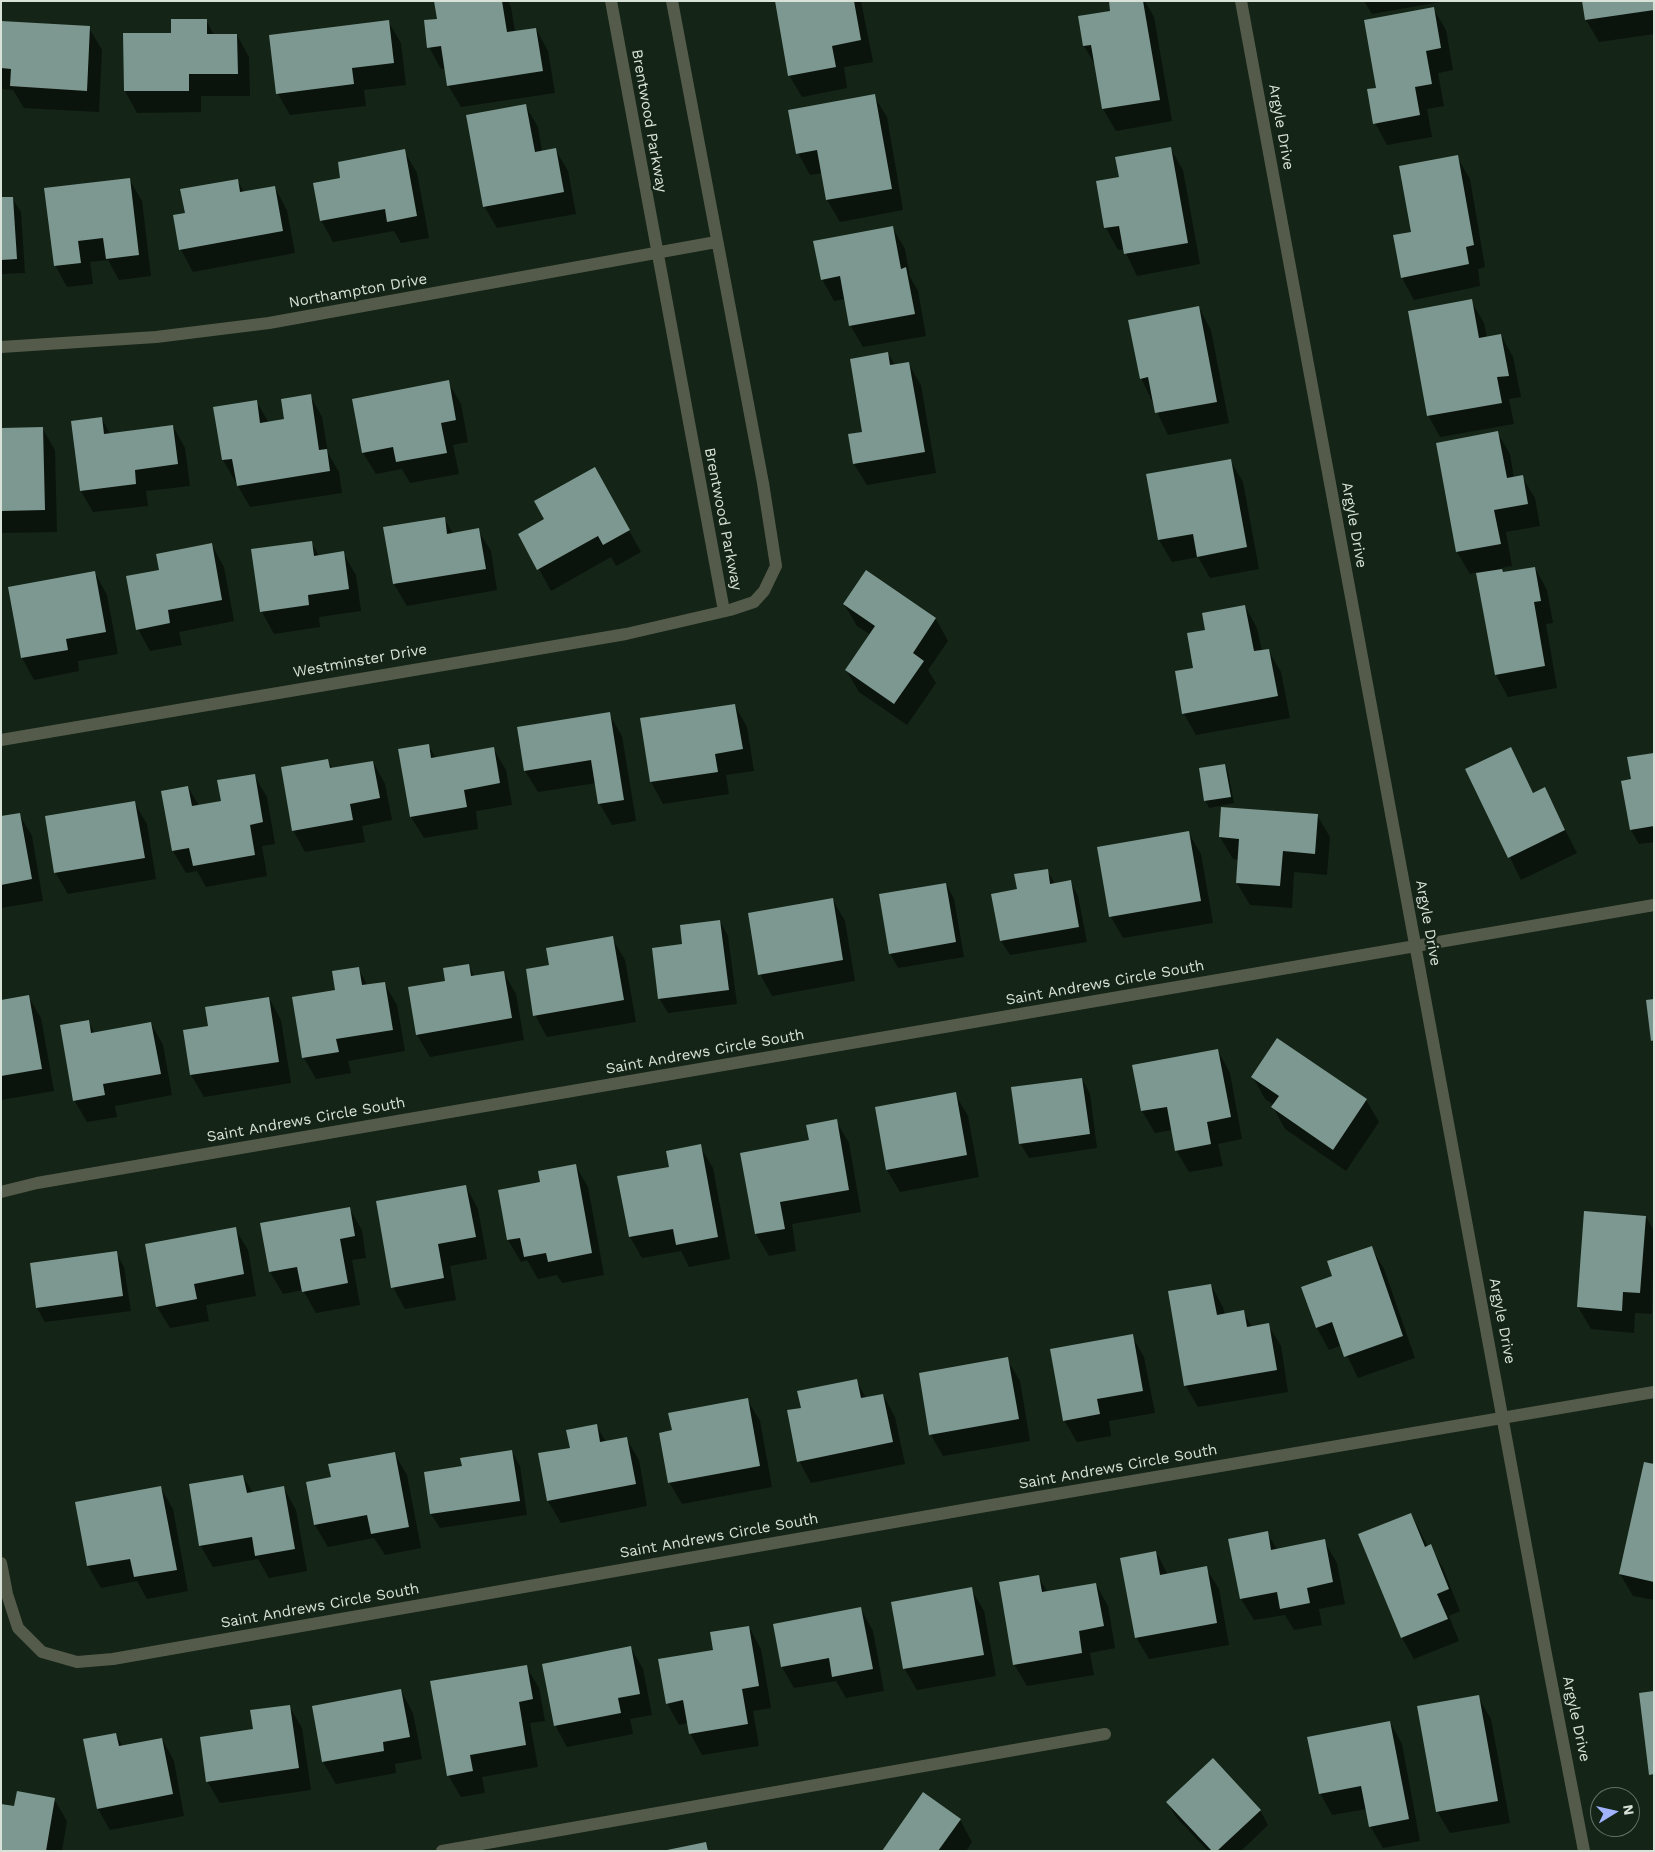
<!DOCTYPE html>
<style>
body{margin:0}
#map{position:relative;width:1655px;height:1852px;overflow:hidden;background:#142417;font-family:"Work Sans",sans-serif}
canvas{display:block}
.frame{position:absolute;inset:0;border:2px solid #d8e2d9;pointer-events:none}
.north{position:absolute;left:1590px;top:1787px;width:50px;height:50px;box-sizing:border-box;background:#142417;border:1px solid #627065;border-radius:50%;rotate:81deg;font-size:14px;font-weight:700;line-height:20px;text-align:center;color:#d8e2d9}
.north::after{content:'';display:block;margin:auto;width:18px;height:22px;background:#a1b3fd;clip-path:polygon(50% 0,100% 100%,50% 72%,0 100%)}
</style>
<div id="map">
<canvas width="1655" height="1852"></canvas>
<div class="frame"></div>
<div class="north">N</div>
</div>
<script>
const g = document.querySelector('canvas').getContext('2d');
g.lineJoin = 'round';
function paint(path, color) {
  g.fillStyle = color;
  g.fill(path, 'evenodd');
}
function poly(rows) {
  const path = new Path2D();
  for (const r of rows) {
    path.moveTo(r[0], r[1]);
    for (let i = 2; i < r.length; i += 2) path.lineTo(r[i], r[i + 1]);
  }
  return path;
}
function strokePath(path, color, width, dash) {
  g.strokeStyle = color;
  g.lineWidth = width;
  g.lineCap = dash ? 'butt' : 'round';
  g.setLineDash(dash || []);
  g.stroke(path);
}
function label(font, color, halo, rows, align = 'center') {
  g.font = font + ' "Work Sans",sans-serif';
  g.lineWidth = 5;
  g.setLineDash([]);
  g.textBaseline = 'middle';
  g.strokeStyle = halo;
  g.fillStyle = color;
  for (const [text, x, y, turn = 0] of rows) {
    g.save();
    g.translate(x, y);
    g.rotate((+turn || 0) * Math.PI / 180);
    g.textAlign = isNaN(turn) ? turn : align;
    if (halo) g.strokeText(text, 0, 0);
    g.fillText(text, 0, 0);
    g.restore();
  }
}
const shadow = poly([
 [435,1,508,1,511,7,515,32,536,29,548,51,555,93,461,107,448,85,445,69,441,69,429,47,438,20],
 [776,1,861,1,873,62,844,67,847,88,802,97,789,75],
 [1110,1,1145,1,1154,17,1172,121,1116,131,1103,109,1097,68,1084,46,1112,12],
 [1364,1,1440,1,1440,2,1372,14],
 [1584,1,1654,1,1654,34,1599,42,1586,20],
 [1433,8,1446,30,1453,70,1438,73,1444,106,1427,109,1432,137,1387,145,1375,123,1378,89],
 [206,20,214,35,237,35,249,57,250,96,201,96,201,112,137,113,125,91,172,34],
 [388,21,401,43,406,85,364,90,366,106,290,115,278,94],
 [1,23,89,28,102,50,99,112,24,108,13,90,1,89],
 [874,96,887,117,903,210,840,222,827,200,823,173,810,175,798,153],
 [525,105,538,127,542,151,555,149,568,171,576,214,497,228,484,206],
 [1170,148,1183,170,1200,264,1137,276,1124,249,1118,250,1106,228,1097,182,1120,178],
 [404,151,417,173,429,238,401,243,394,231,333,242,321,220],
 [1457,157,1470,179,1485,267,1478,269,1480,286,1414,300,1402,278,1394,236,1412,233],
 [129,179,142,201,151,276,119,280,108,260,90,262,93,284,67,287,55,265],
 [237,180,245,193,275,188,287,210,295,253,193,272,181,250,175,216,186,214],
 [12,198,21,212,25,273,1,274,1,199],
 [892,227,905,249,910,277,918,291,926,336,863,347,850,325,845,299,834,301,822,279],
 [1471,301,1484,323,1487,338,1501,335,1513,357,1521,397,1509,399,1514,424,1440,437,1428,415],
 [1199,308,1211,330,1229,423,1168,435,1141,378],
 [888,354,895,365,908,363,921,385,936,473,867,485,854,464],
 [448,382,461,404,468,442,453,445,459,474,410,483,402,469,376,474,363,453],
 [310,395,322,417,328,453,339,472,342,493,250,507,223,460,256,401,269,423,285,420],
 [102,419,110,434,173,426,185,448,190,486,146,491,148,506,93,512,81,491],
 [42,428,55,450,57,532,1,533,1,453,5,453],
 [1497,432,1510,454,1514,478,1522,477,1535,498,1540,526,1506,532,1512,566,1501,568,1504,574,1535,568,1547,590,1553,623,1546,624,1557,688,1508,697,1496,675,1477,572,1470,574,1457,552,1437,444],
 [1230,460,1243,482,1259,569,1210,578,1198,557,1172,562,1159,540,1148,475],
 [607,491,641,552,616,566,611,557,551,591,539,569],
 [444,518,453,534,478,530,491,551,497,590,407,606,394,584],
 [311,542,319,556,343,553,356,575,361,611,319,617,320,627,274,634,262,612,253,550],
 [212,545,224,567,234,621,179,632,182,645,150,651,138,629,161,571],
 [866,572,936,619,948,641,928,670,936,683,907,725,859,692,846,670,871,635,857,626,844,604],
 [95,573,107,595,118,654,78,661,79,671,34,680,22,658],
 [1245,606,1257,628,1262,651,1268,650,1281,672,1290,718,1196,735,1184,714,1207,631],
 [735,706,747,727,754,771,726,775,729,794,663,804,651,782,641,719],
 [609,714,622,736,636,821,612,825,599,803,596,783,538,792,525,771],
 [428,745,436,758,493,748,506,770,512,805,476,811,478,829,424,838,411,817],
 [1510,749,1534,794,1544,789,1577,853,1521,880,1467,770],
 [1654,754,1654,842,1639,844,1631,830,1622,782,1632,780],
 [327,760,333,769,373,762,385,784,392,820,362,826,365,842,305,852,293,830],
 [1225,765,1228,772,1234,803,1209,808,1206,801,1200,769],
 [254,775,267,797,275,844,262,846,267,876,206,887,197,871,186,873,173,851,162,792,188,787,199,806,222,802],
 [134,802,147,824,156,879,68,894,55,872],
 [1223,809,1317,815,1330,837,1327,875,1294,872,1292,908,1250,905,1237,883,1239,860,1233,859,1220,837],
 [19,814,32,836,43,901,1,908,1,817],
 [1188,832,1201,854,1213,923,1123,938,1111,917],
 [1047,870,1055,884,1070,881,1078,896,1087,942,1010,955,1001,941,1018,890],
 [946,884,954,899,964,957,898,968,890,953],
 [833,900,845,921,855,981,772,996,760,974],
 [720,921,728,936,737,1004,668,1013,659,998,684,945],
 [612,938,625,960,636,1022,547,1037,535,1015,551,966],
 [468,965,475,977,503,972,516,994,524,1040,430,1057,417,1035,446,982],
 [358,968,368,986,384,983,397,1005,405,1051,348,1061,351,1073,316,1079,304,1058,336,991],
 [28,996,41,1018,54,1091,1,1100,1,1001],
 [269,998,281,1020,291,1083,204,1097,191,1075,184,1031,209,1027],
 [88,1021,95,1034,151,1023,163,1045,172,1095,115,1106,117,1117,87,1122,74,1100],
 [1218,1051,1230,1073,1242,1139,1218,1144,1223,1166,1189,1172,1176,1150,1172,1130,1155,1133,1142,1111,1133,1066],
 [1253,1077,1366,1100,1379,1122,1346,1171,1285,1129,1273,1107,1274,1105,1265,1099],
 [1082,1079,1090,1094,1097,1148,1029,1158,1020,1143],
 [955,1094,968,1116,979,1177,900,1192,887,1170],
 [836,1121,849,1143,861,1212,792,1224,796,1251,769,1256,756,1234,741,1154,810,1141],
 [700,1146,713,1168,730,1259,689,1267,681,1251,642,1258,630,1237,671,1168],
 [575,1165,588,1187,604,1275,562,1283,557,1275,538,1279,527,1260,521,1262,508,1240,499,1191,541,1183],
 [466,1187,478,1209,487,1259,450,1266,456,1300,405,1309,393,1287],
 [349,1208,362,1230,366,1258,352,1260,360,1305,316,1313,303,1290,283,1294,270,1272],
 [1646,1217,1654,1231,1652,1314,1635,1313,1634,1333,1591,1329,1578,1307],
 [235,1229,248,1250,256,1296,206,1305,209,1321,170,1328,157,1307],
 [1371,1247,1384,1269,1415,1358,1358,1378,1342,1345,1329,1350,1317,1328,1303,1288,1334,1277],
 [116,1253,124,1267,131,1311,45,1322,37,1308],
 [1211,1285,1223,1307,1225,1315,1243,1312,1252,1327,1268,1325,1281,1346,1288,1392,1198,1407,1185,1385],
 [1132,1336,1144,1357,1155,1413,1109,1421,1111,1436,1077,1442,1064,1420],
 [1007,1359,1020,1381,1030,1441,943,1456,931,1435],
 [856,1380,866,1398,883,1395,895,1417,905,1464,811,1483,799,1461,802,1409],
 [747,1399,760,1421,772,1487,682,1504,669,1482,673,1431],
 [596,1425,606,1442,626,1438,639,1460,647,1506,561,1523,548,1501,540,1454,571,1449],
 [512,1452,520,1466,527,1515,440,1528,431,1514],
 [394,1453,407,1475,421,1548,385,1555,374,1538,328,1547,315,1525],
 [1654,1466,1654,1600,1633,1596,1620,1574],
 [243,1476,253,1493,284,1488,296,1510,307,1571,269,1578,258,1559,213,1567,200,1545],
 [161,1488,173,1509,188,1591,147,1599,137,1581,101,1588,88,1566,77,1503],
 [1411,1514,1428,1547,1430,1546,1443,1568,1460,1611,1449,1616,1459,1641,1414,1659,1402,1638,1360,1535],
 [1267,1532,1277,1550,1324,1541,1337,1563,1345,1604,1319,1609,1322,1625,1294,1630,1285,1615,1254,1620,1241,1599],
 [1156,1552,1168,1575,1206,1568,1219,1589,1229,1645,1149,1659,1136,1637],
 [1038,1576,1048,1593,1096,1584,1108,1606,1115,1648,1090,1653,1094,1675,1027,1686,1014,1664],
 [971,1589,984,1611,996,1676,917,1690,904,1668],
 [861,1609,873,1631,884,1691,846,1698,836,1681,794,1688,782,1667],
 [749,1627,761,1649,771,1708,753,1711,759,1746,702,1755,690,1733,688,1723,679,1725,667,1703,714,1651],
 [631,1648,643,1669,652,1715,630,1719,633,1734,567,1747,555,1725],
 [526,1666,539,1688,545,1721,530,1723,538,1767,482,1777,485,1793,461,1797,448,1775],
 [401,1691,413,1713,422,1759,395,1764,396,1773,336,1784,323,1762,313,1707],
 [1478,1697,1491,1719,1510,1823,1450,1833,1437,1811],
 [289,1706,302,1728,311,1790,220,1803,207,1781,255,1730],
 [1390,1722,1402,1744,1420,1841,1383,1848,1370,1826,1367,1809,1332,1815,1320,1793],
 [116,1735,123,1747,162,1739,174,1761,184,1816,110,1830,98,1809],
 [54,1799,67,1821,62,1851,1,1851,15,1808],
 [1167,1802,1260,1810,1268,1825,1241,1851,1208,1851,1176,1817],
 [960,1820,972,1842,966,1851,883,1851]
]);
const building = poly([
 [434,1,502,1,507,32,536,28,543,71,447,86,441,46,427,48,424,20,437,19],
 [775,1,854,1,861,40,832,46,836,67,788,76],
 [1109,1,1143,1,1160,100,1102,109,1091,45,1083,46,1078,16,1110,11],
 [1582,1,1654,1,1654,10,1585,20],
 [1434,7,1441,48,1426,51,1432,84,1415,87,1420,115,1373,124,1367,89,1376,88,1364,20],
 [171,19,207,19,207,34,237,34,238,74,189,74,189,91,124,91,123,33,171,33],
 [389,20,394,63,352,68,354,84,276,94,269,35],
 [1,21,90,26,87,91,10,86,11,69,1,68],
 [875,94,892,189,826,200,817,150,796,154,788,110],
 [526,104,535,152,556,148,564,192,483,207,466,115],
 [1171,147,1188,243,1124,254,1119,226,1104,228,1096,181,1119,177,1115,157],
 [405,149,417,216,387,222,385,209,320,221,313,183,340,178,338,162],
 [1458,155,1474,245,1466,247,1469,264,1401,278,1393,235,1411,232,1399,166],
 [130,178,139,255,106,259,103,238,78,241,81,263,54,266,44,188],
 [238,179,240,192,275,186,283,231,179,250,173,215,185,213,180,189],
 [1,197,13,197,17,259,1,260],
 [893,226,901,269,906,267,915,314,849,326,840,276,821,280,813,241],
 [1472,299,1479,338,1501,334,1509,376,1497,377,1502,403,1427,416,1408,311],
 [1199,306,1217,402,1155,413,1148,377,1140,379,1128,320],
 [888,352,890,365,909,362,925,452,853,464,848,434,862,432,850,359],
 [449,380,456,420,441,423,447,453,396,462,393,447,362,453,352,399],
 [311,394,319,450,327,449,330,471,237,486,232,459,222,460,213,407,257,400,260,423,284,419,281,399],
 [102,417,104,434,173,425,178,464,135,470,136,484,80,491,71,421],
 [43,427,45,510,1,511,2,428],
 [1498,431,1507,478,1523,475,1528,504,1494,510,1501,544,1456,552,1436,443],
 [1231,459,1247,547,1197,557,1193,534,1158,540,1146,474],
 [595,467,630,530,603,545,598,536,537,570,518,534,544,519,534,501],
 [445,517,447,534,479,528,486,569,393,584,383,527],
 [312,541,314,556,344,551,349,589,308,595,309,605,260,612,251,549],
 [212,543,222,600,168,610,170,623,136,630,126,576,159,570,156,554],
 [1535,567,1541,601,1534,602,1545,666,1495,675,1476,573,1502,569,1503,572],
 [866,570,936,618,913,653,924,661,894,704,845,670,875,626,843,604],
 [95,571,106,632,66,639,68,650,21,658,8,587],
 [1245,605,1254,651,1269,649,1278,696,1182,714,1175,671,1193,668,1187,633,1205,630,1202,613],
 [735,704,743,749,715,754,718,772,650,782,640,718],
 [610,712,624,800,598,804,591,760,524,771,517,727],
 [429,744,431,758,494,747,500,783,464,790,467,807,410,817,398,749],
 [1511,747,1533,793,1545,787,1565,830,1508,858,1465,769],
 [1654,753,1654,826,1630,830,1621,781,1631,779,1627,757],
 [328,759,330,768,373,761,380,798,350,804,353,820,292,831,281,767],
 [1225,764,1231,797,1204,801,1199,768],
 [255,774,263,822,250,825,255,855,193,866,189,848,172,851,161,791,188,786,192,806,221,801,217,780],
 [135,801,145,858,54,873,45,816],
 [1221,807,1318,814,1315,854,1283,851,1280,886,1236,883,1239,839,1219,837],
 [20,813,32,879,1,885,1,816],
 [1189,831,1201,901,1109,917,1097,847],
 [1048,869,1050,884,1071,880,1079,927,1000,941,991,894,1017,889,1014,874],
 [946,883,956,942,889,954,879,894],
 [833,898,843,960,758,975,748,913],
 [720,920,729,990,658,999,652,948,682,944,680,925],
 [613,936,624,1000,533,1016,526,969,549,965,546,948],
 [469,964,471,976,504,971,512,1018,416,1035,408,987,445,981,443,968],
 [359,967,362,985,385,982,393,1030,336,1039,339,1052,302,1058,292,997,335,990,332,971],
 [29,995,42,1069,1,1076,1,1000],
 [269,997,279,1062,190,1075,183,1030,208,1026,205,1007],
 [1654,999,1654,1040,1651,1041,1646,1000],
 [89,1020,91,1033,151,1022,161,1074,103,1084,105,1095,73,1101,60,1025],
 [1277,1038,1367,1099,1333,1150,1271,1107,1279,1096,1251,1077],
 [1218,1049,1231,1117,1207,1122,1211,1144,1175,1151,1167,1107,1141,1111,1132,1065],
 [1082,1078,1090,1134,1019,1144,1011,1087],
 [956,1092,967,1155,886,1170,875,1107],
 [837,1119,849,1190,780,1202,785,1229,755,1234,740,1153,809,1140,806,1125],
 [701,1144,718,1237,676,1245,673,1229,629,1237,617,1176,669,1167,666,1151],
 [576,1164,592,1253,548,1262,546,1253,524,1257,520,1238,507,1240,498,1190,540,1182,538,1171],
 [466,1185,476,1237,438,1244,444,1278,391,1288,376,1201],
 [350,1207,355,1236,340,1239,348,1283,302,1292,297,1267,269,1272,260,1223],
 [1584,1211,1646,1216,1640,1293,1623,1292,1622,1311,1577,1307],
 [236,1227,244,1274,194,1284,197,1299,156,1307,145,1244],
 [1372,1246,1403,1336,1344,1357,1332,1322,1316,1328,1301,1287,1332,1276,1327,1261],
 [117,1251,123,1296,36,1308,30,1263],
 [1211,1284,1217,1315,1244,1310,1247,1327,1269,1323,1277,1370,1184,1386,1168,1291],
 [1133,1334,1143,1391,1097,1399,1100,1414,1063,1421,1050,1349],
 [1008,1357,1019,1419,929,1435,919,1373],
 [857,1379,861,1398,883,1394,893,1442,797,1462,787,1410,801,1408,797,1391],
 [748,1398,760,1466,668,1483,659,1433,672,1430,668,1413],
 [597,1424,600,1442,627,1437,636,1484,547,1501,538,1453,570,1448,566,1430],
 [512,1450,520,1501,430,1514,424,1472,462,1466,460,1458],
 [395,1452,409,1527,371,1534,367,1515,314,1525,306,1482,331,1477,328,1464],
 [1644,1462,1654,1464,1654,1582,1619,1574],
 [243,1475,247,1493,284,1486,295,1549,255,1556,252,1537,199,1546,189,1484],
 [161,1486,177,1570,134,1577,130,1559,87,1566,75,1502],
 [1411,1513,1425,1547,1431,1544,1449,1589,1437,1594,1448,1619,1401,1638,1358,1534],
 [1268,1531,1271,1550,1325,1539,1333,1582,1307,1588,1310,1603,1280,1609,1277,1592,1240,1599,1228,1539],
 [1156,1551,1160,1575,1207,1566,1217,1623,1135,1638,1120,1558],
 [1039,1575,1042,1592,1096,1583,1104,1626,1079,1631,1082,1653,1013,1665,999,1582],
 [972,1587,984,1655,903,1669,891,1602],
 [861,1607,873,1669,832,1677,829,1658,781,1667,773,1624],
 [749,1626,759,1686,742,1689,748,1724,689,1734,683,1700,666,1704,658,1659,713,1650,710,1632],
 [631,1646,640,1694,618,1698,621,1713,554,1726,542,1664],
 [527,1665,533,1699,519,1702,526,1745,470,1755,473,1771,447,1776,430,1681],
 [401,1689,410,1737,383,1742,384,1751,322,1762,312,1706],
 [1654,1691,1654,1774,1649,1775,1639,1693],
 [1479,1695,1498,1801,1436,1812,1417,1706],
 [290,1705,299,1768,206,1782,200,1737,253,1729,250,1710],
 [1390,1721,1409,1819,1369,1827,1361,1786,1319,1794,1307,1737],
 [116,1733,119,1746,162,1738,173,1794,97,1809,83,1739],
 [1213,1758,1261,1810,1217,1851,1212,1851,1166,1802],
 [17,1791,55,1798,46,1851,1,1851,1,1804,14,1806],
 [923,1792,961,1819,938,1851,882,1851],
 [706,1842,708,1851,667,1851,667,1850]
]);
const service = poly([
 [442,1851,1105,1734]
]);
const minor = poly([
 [611,1,724,611],
 [1241,1,1546,1654,1584,1851],
 [1,347,156,337,269,323,716,242],
 [1,740,626,634,730,610,754,602,764,591,776,566,763,483,672,1],
 [1,1192,37,1183,1654,905],
 [1,1563,7,1594,18,1628,42,1652,77,1662,113,1659,980,1507,1654,1392]
]);
const streetNames = [
 ["Brentwood Parkway",649,121,80],
 ["Argyle Drive",1281,127,80],
 ["Northampton Drive",358,291,-10],
 ["Brentwood Parkway",723,519,79],
 ["Argyle Drive",1354,525,80],
 ["Westminster Drive",360,661,-10],
 ["Argyle Drive",1428,923,80],
 ["Saint Andrews Circle South",1105,983,-10],
 ["Saint Andrews Circle South",705,1052,-10],
 ["Saint Andrews Circle South",306,1120,-10],
 ["Argyle Drive",1502,1321,79],
 ["Saint Andrews Circle South",1118,1467,-10],
 ["Saint Andrews Circle South",719,1536,-10],
 ["Saint Andrews Circle South",320,1606,-10],
 ["Argyle Drive",1576,1719,78]
];
paint(shadow, '#0007');
paint(building, '#7d9890');
strokePath(service, '#555b4a', 12);
strokePath(minor, '#555b4a', 12);
label('15px', '#d8e2d9', '#142417', streetNames);
</script>
